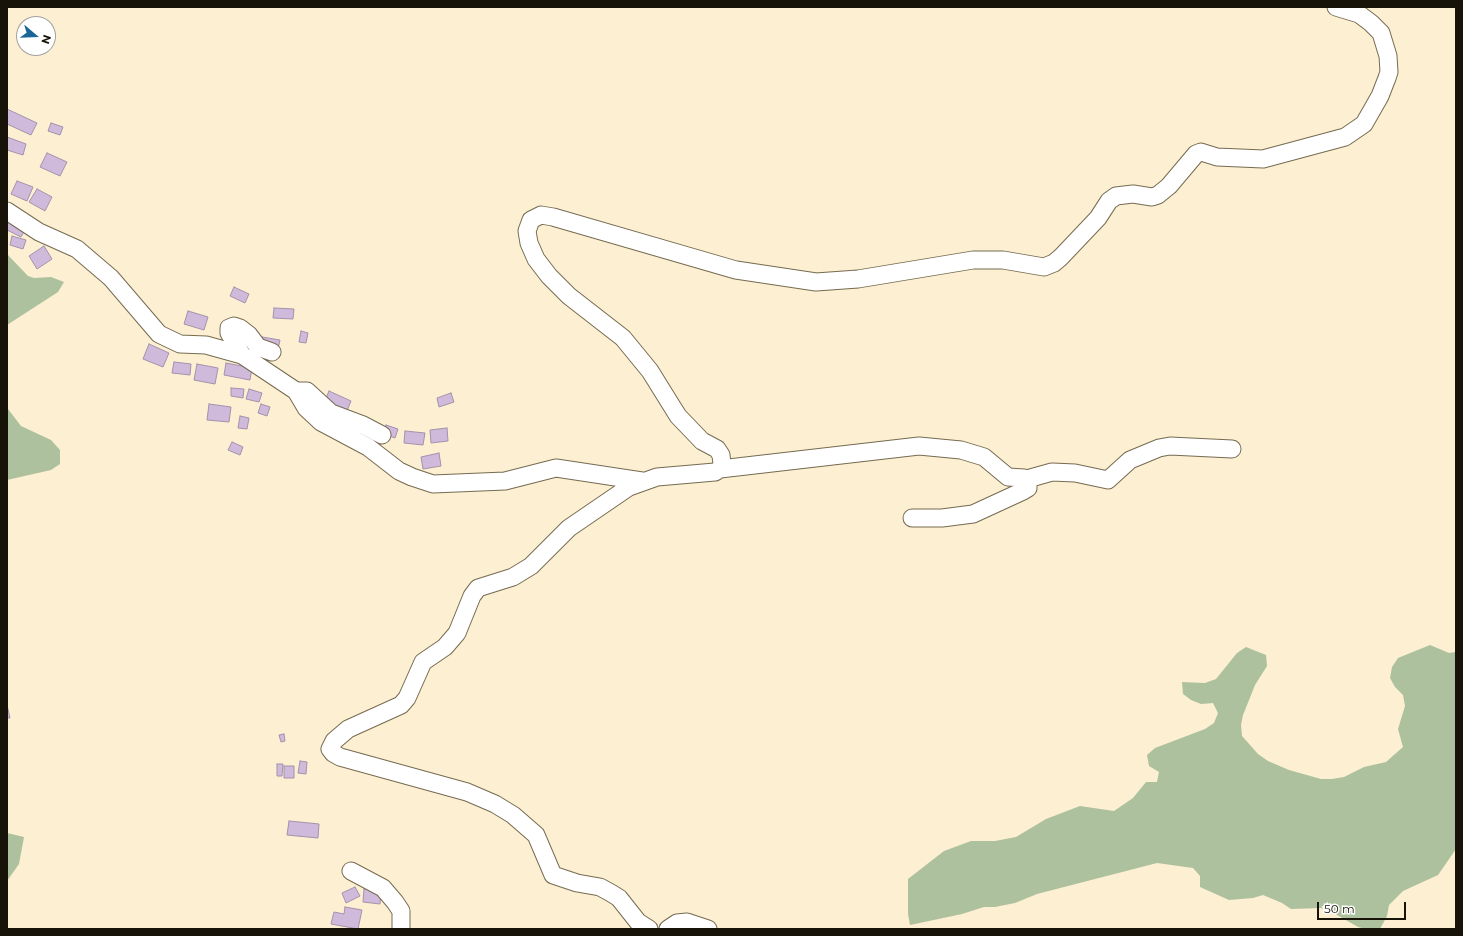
<!DOCTYPE html>
<style>
body{margin:0}
#map{position:relative;width:1463px;height:936px;overflow:hidden;background:#fcefd2;font-family:Montserrat,sans-serif}
canvas{display:block}
.frame{position:absolute;inset:0;border:8px solid #171309;pointer-events:none}
.north{position:absolute;left:16px;top:16px;width:40px;height:40px;box-sizing:border-box;background:#fff;border:1px solid #a2a19d;border-radius:50%;rotate:109deg;font-size:11px;font-weight:700;line-height:16px;text-align:center;color:#171309}
.north::after{content:'';display:block;margin:auto;width:14px;height:18px;background:#1a6699;clip-path:polygon(50% 0,100% 100%,50% 72%,0 100%)}
.scale{position:absolute;left:1317px;top:902px;width:89px;height:18px;box-sizing:border-box;border:2px solid #171309;border-top:0;padding-left:5px;font-size:12px;line-height:14px;white-space:nowrap;color:#171309;-webkit-text-stroke:3px #fff;paint-order:stroke}
</style>
<div id="map">
<canvas width="1463" height="936"></canvas>
<div class="frame"></div>
<div class="north">N</div>
<div class="scale">50 m</div>
</div>
<script>
const g = document.querySelector('canvas').getContext('2d');
g.lineJoin = 'round';
function paint(path, color) {
  g.fillStyle = color;
  g.fill(path, 'evenodd');
}
function poly(rows) {
  const path = new Path2D();
  for (const r of rows) {
    path.moveTo(r[0], r[1]);
    for (let i = 2; i < r.length; i += 2) path.lineTo(r[i], r[i + 1]);
  }
  return path;
}
function strokePath(path, color, width, dash) {
  g.strokeStyle = color;
  g.lineWidth = width;
  g.lineCap = dash ? 'butt' : 'round';
  g.setLineDash(dash || []);
  g.stroke(path);
}
const forest = poly([
 [7,254,28,276,34,278,51,277,64,282,58,292,7,325],
 [7,400,8,409,21,426,51,440,60,450,60,464,51,470,7,480],
 [1430,645,1449,653,1456,652,1456,849,1438,875,1403,891,1389,905,1387,916,1380,929,1366,929,1358,927,1332,912,1321,908,1291,909,1282,903,1263,895,1253,898,1229,900,1200,887,1200,876,1193,868,1157,863,1037,894,1015,903,995,907,984,907,962,914,910,925,908,914,908,879,944,851,971,841,995,841,1016,837,1046,819,1080,806,1114,811,1133,798,1146,782,1157,782,1159,772,1149,766,1147,755,1155,748,1205,729,1214,723,1218,713,1213,703,1201,704,1191,700,1183,694,1182,682,1205,683,1216,679,1237,653,1246,647,1266,655,1267,666,1255,685,1243,715,1241,725,1242,736,1258,754,1268,761,1289,770,1321,779,1332,779,1344,777,1364,767,1386,762,1403,747,1398,729,1405,706,1403,695,1395,687,1390,678,1392,667,1398,658],
 [7,833,24,837,19,864,7,881]
]);
const building = poly([
 [7,109,37,123,31,135,7,124,7,109],
 [51,123,63,127,60,135,48,131,51,123],
 [7,137,26,144,23,155,7,150,7,137],
 [47,153,67,162,60,176,40,167,47,153],
 [17,181,33,187,27,201,11,194,17,181],
 [37,189,52,197,45,211,29,202,37,189],
 [9,219,26,228,21,237,7,230,7,223,9,219],
 [12,236,26,240,23,249,10,245,12,236],
 [44,246,52,259,37,269,29,256,44,246],
 [234,287,249,294,245,303,230,296,234,287],
 [274,308,294,309,293,319,273,318,274,308],
 [188,311,208,317,204,330,184,324,188,311],
 [301,331,308,333,306,343,299,342,301,331],
 [262,337,280,340,278,349,260,346,262,337],
 [149,344,169,353,163,367,143,359,149,344],
 [174,362,191,364,190,375,172,373,174,362],
 [226,363,252,368,250,380,224,375,226,363],
 [197,364,218,368,215,384,194,380,197,364],
 [231,388,244,389,243,398,231,396,231,388],
 [249,389,262,393,259,402,246,399,249,389],
 [329,391,351,401,346,413,324,403,329,391],
 [451,393,454,402,439,407,437,398,451,393],
 [209,404,231,407,229,422,207,420,209,404],
 [261,404,270,407,267,416,258,413,261,404],
 [240,416,249,418,247,429,238,428,240,416],
 [386,425,398,429,395,438,384,434,386,425],
 [447,428,448,441,431,443,430,430,447,428],
 [405,431,425,433,423,445,404,443,405,431],
 [232,442,243,447,240,455,228,450,232,442],
 [439,453,441,466,423,469,421,457,439,453],
 [7,705,10,718,7,718,7,705],
 [284,734,285,741,281,742,279,735,284,734],
 [300,761,307,762,306,774,298,773,300,761],
 [277,764,283,764,282,776,277,776,277,764],
 [284,766,294,766,294,778,284,778,284,766],
 [289,821,319,824,318,838,287,835,289,821],
 [355,887,360,896,346,903,342,893,355,887],
 [364,889,381,890,380,904,363,902,364,889],
 [345,907,362,910,358,929,331,924,334,912,344,914,345,907]
]);
const minor = poly([
 [7,211,39,232,77,249,111,278,159,334,180,344,206,345,242,355,296,391,306,408,321,422,368,447,399,471,412,477,433,484,505,481,556,468,642,481],
 [242,355,229,333,229,328,234,326,240,328,249,335,258,347,272,352],
 [296,391,307,391,331,413,363,425,382,435],
 [720,469,919,446,961,450,984,457,1008,477,1024,478,1028,481,1028,488,1023,491,973,514,942,518,912,518],
 [1027,479,1052,472,1075,473,1108,480,1130,460,1159,448,1170,446,1232,449],
 [351,871,383,888,395,902,401,911,401,929],
 [649,929,638,922,619,898,611,893,600,887,577,883,553,875,536,835,513,815,495,804,467,792,340,757,333,753,330,749,334,741,348,729,401,705,407,698,423,662,445,647,457,633,472,596,478,588,513,577,531,566,569,528,629,487,657,477,715,472,720,469,722,464,721,455,717,449,702,441,678,416,650,371,623,338,569,296,549,276,536,259,529,243,527,231,531,220,541,215,553,217,736,270,816,282,858,279,973,260,1003,260,1044,267,1054,263,1061,257,1098,218,1109,201,1116,196,1133,194,1152,197,1158,195,1169,186,1196,154,1201,152,1217,157,1263,159,1345,137,1364,124,1380,96,1387,78,1389,72,1388,56,1381,33,1371,23,1359,14,1336,7],
 [668,929,677,923,687,922,708,929]
]);
paint(forest, '#adc19e');
paint(building, '#cfbadc');
strokePath(building, '#a292ab', 1);
strokePath(minor, '#766b51', 19);
strokePath(minor, '#fff', 17);
</script>
